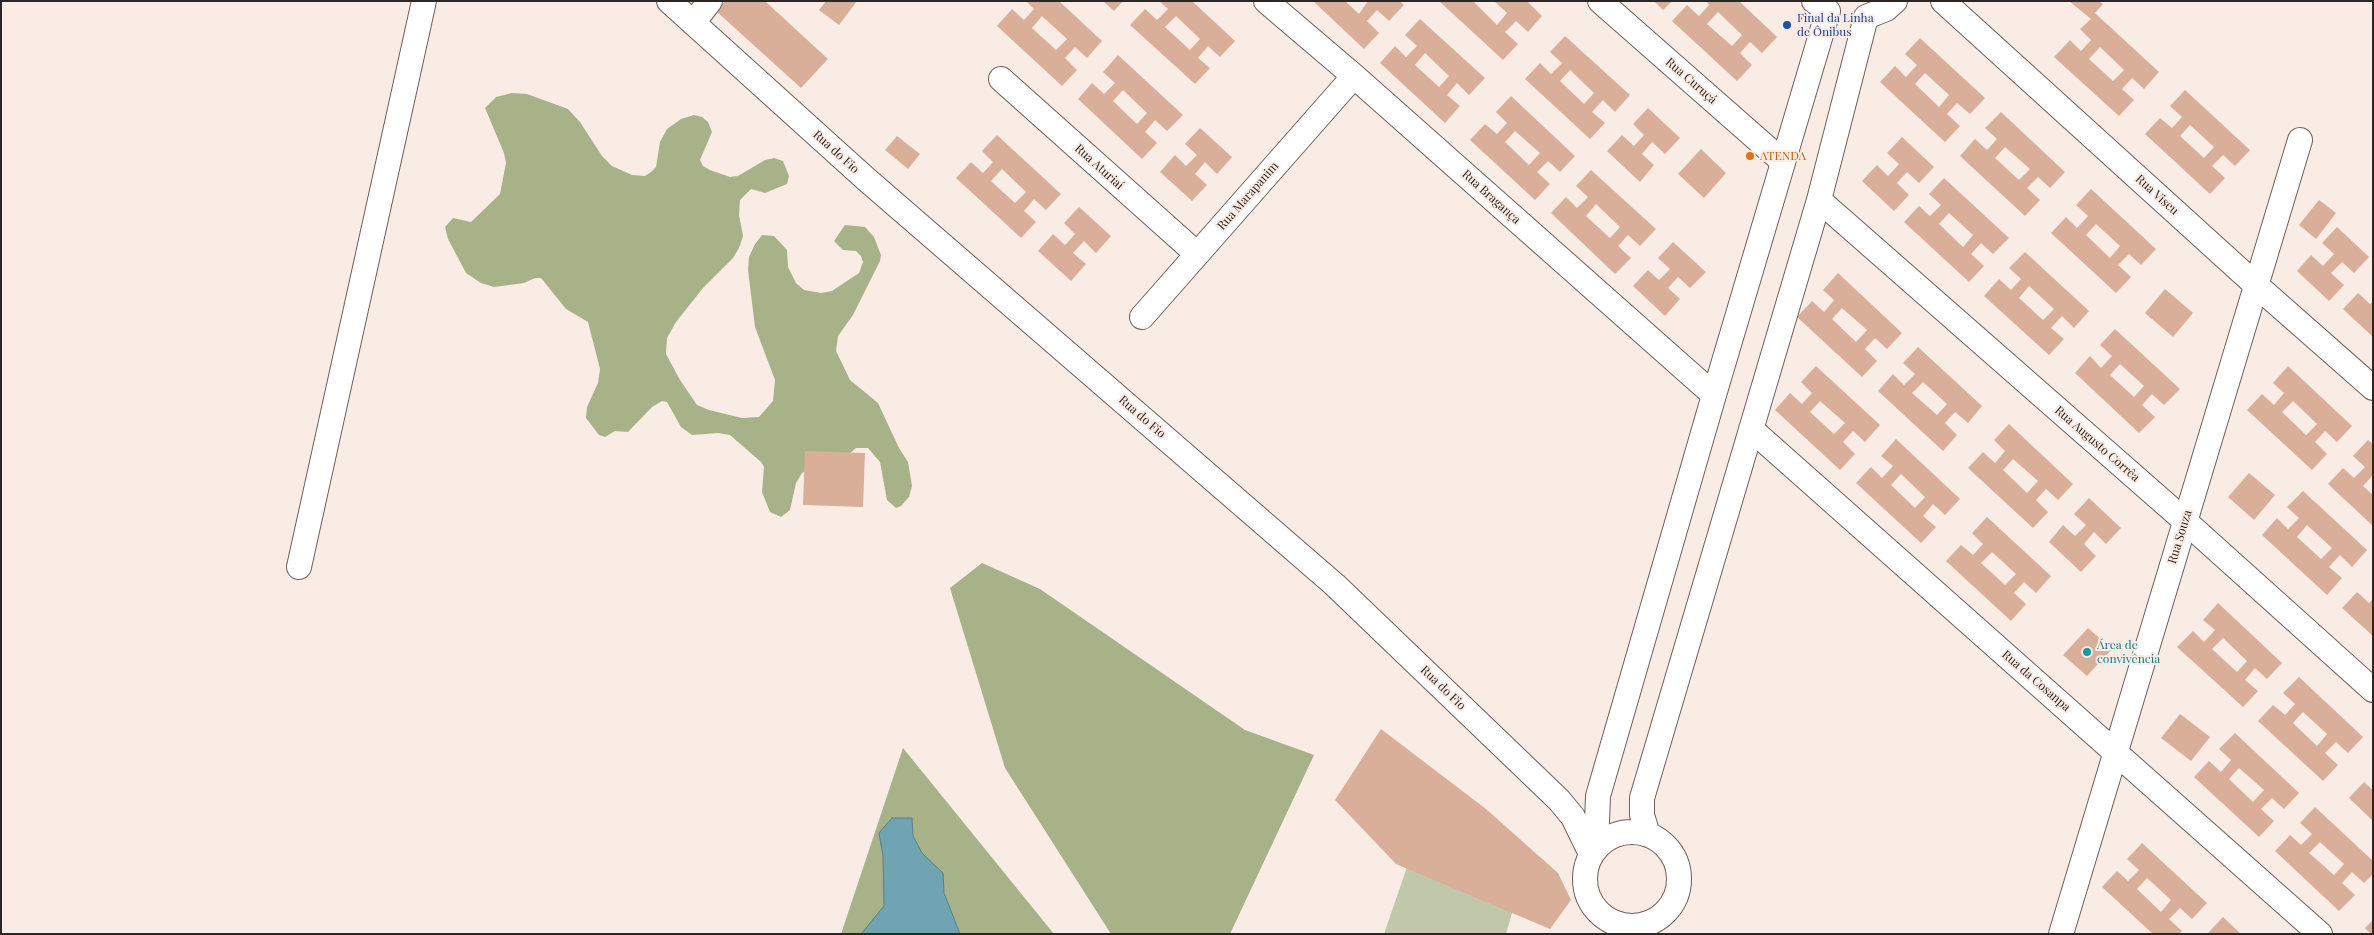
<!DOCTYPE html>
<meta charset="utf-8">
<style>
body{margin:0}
#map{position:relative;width:2374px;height:935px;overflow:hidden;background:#f9ece5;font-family:"Playfair Display",serif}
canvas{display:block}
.frame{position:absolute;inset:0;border:2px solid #2c2724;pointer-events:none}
</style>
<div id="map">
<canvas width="2374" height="935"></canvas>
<div class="frame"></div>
</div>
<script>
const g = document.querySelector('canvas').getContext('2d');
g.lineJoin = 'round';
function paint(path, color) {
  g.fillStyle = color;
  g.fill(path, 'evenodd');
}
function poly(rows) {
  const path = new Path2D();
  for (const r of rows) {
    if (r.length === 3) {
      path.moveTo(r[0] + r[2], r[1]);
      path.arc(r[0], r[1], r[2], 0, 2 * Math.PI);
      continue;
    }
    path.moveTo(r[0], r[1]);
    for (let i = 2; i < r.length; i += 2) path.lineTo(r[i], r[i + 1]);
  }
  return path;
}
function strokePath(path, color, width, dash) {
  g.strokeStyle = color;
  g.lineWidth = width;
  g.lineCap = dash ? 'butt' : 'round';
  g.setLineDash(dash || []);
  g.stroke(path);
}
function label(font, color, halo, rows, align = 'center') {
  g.font = font + ' "Playfair Display",serif';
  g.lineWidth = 4;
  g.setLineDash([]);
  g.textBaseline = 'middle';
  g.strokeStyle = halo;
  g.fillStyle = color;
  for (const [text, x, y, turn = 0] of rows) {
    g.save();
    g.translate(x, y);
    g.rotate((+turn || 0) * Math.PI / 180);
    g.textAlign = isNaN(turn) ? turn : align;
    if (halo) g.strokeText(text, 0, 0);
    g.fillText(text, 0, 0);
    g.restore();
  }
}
const green = poly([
 [1407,867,1515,903,1506,934,1384,934]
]);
const forest = poly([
 [512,93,527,94,568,109,580,122,602,156,612,166,632,175,645,176,651,172,656,167,660,142,667,129,681,119,694,115,702,117,708,122,712,132,700,160,703,166,710,170,730,177,738,176,765,160,774,158,783,161,789,176,787,184,765,193,751,189,740,200,739,215,743,236,739,248,733,258,703,288,676,322,667,338,666,354,680,380,697,405,709,410,742,418,759,417,773,401,775,380,755,327,748,270,749,257,755,244,762,235,774,236,787,250,788,267,796,283,804,290,821,293,832,291,859,273,863,262,861,256,856,251,843,250,834,241,845,225,865,227,874,237,881,255,880,261,853,315,838,336,836,351,850,380,878,403,899,448,908,462,912,486,909,497,901,506,896,508,887,500,880,462,868,448,856,448,836,466,812,468,802,473,796,483,790,510,781,517,770,512,762,492,764,467,761,462,730,435,718,433,692,435,681,427,667,402,662,401,652,407,628,432,615,431,605,437,599,435,586,418,587,407,598,383,600,369,588,322,566,309,541,278,535,278,524,283,494,287,481,283,466,273,448,239,445,227,453,218,471,222,500,194,506,163,504,153,485,108,496,97],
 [982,563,1040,589,1245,730,1314,755,1230,934,1111,934,1005,768,950,588],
 [903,748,1054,934,841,934]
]);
const water = poly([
 [892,818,912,818,913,836,922,853,943,873,944,893,960,934,861,934,884,906,883,856,879,833,892,818]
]);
const building = poly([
 [725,1,765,1,828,59,801,88,716,11],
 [826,1,857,1,839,25,819,10],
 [1026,1,1059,1,1102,41,1087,58,1075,47,1065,58,1077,70,1062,86,997,26,1012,9,1024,20,1034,9],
 [1042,16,1067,39,1056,50,1032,28],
 [1103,1,1123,1,1114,11],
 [1159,1,1192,1,1235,41,1220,57,1208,46,1198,58,1210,68,1195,84,1130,25,1145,9,1157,20,1168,9],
 [1176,16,1200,39,1190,50,1165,27],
 [1313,1,1345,1,1359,14,1368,1,1400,1,1404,5,1389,21,1377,10,1367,21,1379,33,1364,49],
 [1439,1,1473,1,1497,25,1507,13,1494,1,1527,1,1542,16,1528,32,1516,21,1505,32,1518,44,1503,60],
 [1654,1,1672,1,1663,10],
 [1706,1,1739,1,1777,37,1762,53,1750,42,1740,53,1752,65,1737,81,1672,21,1687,5,1699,16,1709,5],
 [1718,12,1742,35,1732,46,1707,24],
 [2069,1,2099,1,2103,4,2095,13,2159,72,2144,89,2132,78,2122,89,2134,100,2119,116,2054,57,2070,40,2081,51,2091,40,2080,29,2091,19],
 [2100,47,2124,70,2113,81,2089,59],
 [1420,19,1485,78,1469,95,1457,83,1447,95,1460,106,1445,123,1380,63,1395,46,1406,57,1417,46,1405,35],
 [1425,53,1449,76,1439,87,1415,65],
 [1565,36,1630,95,1615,112,1603,100,1592,112,1605,123,1590,139,1525,79,1540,63,1551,74,1562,63,1550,52],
 [1570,70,1594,93,1584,104,1560,81],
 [1920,38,1985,98,1970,114,1957,103,1947,114,1960,126,1945,142,1880,82,1895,66,1906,77,1917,65,1905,54],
 [1925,73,1949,95,1939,107,1915,84],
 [1118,55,1183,115,1167,131,1155,120,1145,132,1157,143,1142,159,1078,99,1092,83,1104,94,1115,83,1103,72],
 [1123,90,1147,113,1137,124,1113,101],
 [2185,90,2250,150,2235,166,2223,155,2212,166,2225,178,2210,194,2145,134,2160,118,2172,128,2182,117,2170,106],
 [2190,125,2214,147,2204,158,2180,136],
 [1511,96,1575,156,1560,172,1548,161,1537,172,1550,184,1535,200,1470,140,1485,124,1497,134,1507,123,1496,112],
 [1515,131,1540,153,1529,165,1505,142],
 [1648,108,1680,138,1665,154,1652,142,1642,154,1654,165,1640,182,1607,151,1622,135,1634,146,1644,135,1633,124],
 [2001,112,2065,172,2050,188,2038,177,2027,188,2040,200,2025,216,1960,156,1975,139,1987,150,1997,139,1985,128],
 [2005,147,2030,169,2019,180,1995,158],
 [1200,128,1232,157,1217,174,1205,162,1195,174,1207,185,1192,201,1160,172,1175,155,1186,166,1197,155,1185,144],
 [997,135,1061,194,1046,210,1034,199,1024,211,1036,222,1021,238,956,178,971,162,983,173,993,162,982,151],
 [1002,169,1026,192,1015,203,991,181],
 [897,136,920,154,908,169,885,150],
 [1902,137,1934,167,1919,183,1907,172,1897,183,1909,195,1894,211,1862,181,1877,165,1888,176,1899,164,1887,153],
 [1701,149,1726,173,1704,198,1678,174],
 [1591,170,1656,229,1640,246,1628,235,1618,246,1631,258,1615,274,1551,213,1566,197,1577,208,1588,197,1576,186],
 [1596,204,1620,227,1610,238,1586,216],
 [1944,178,2009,238,1993,254,1981,243,1971,254,1984,266,1969,282,1904,222,1919,206,1930,216,1941,205,1929,194],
 [1949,213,1973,235,1963,247,1939,224],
 [2091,189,2156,249,2141,265,2129,254,2118,265,2131,277,2116,293,2051,233,2066,217,2077,228,2088,216,2076,205],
 [2096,224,2120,246,2110,258,2086,235],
 [2319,200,2336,213,2316,239,2299,225],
 [1079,207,1111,236,1096,253,1084,241,1073,253,1086,264,1071,281,1038,251,1053,234,1065,245,1075,234,1064,223],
 [2337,227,2369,257,2354,273,2342,262,2331,273,2344,285,2329,301,2297,271,2311,255,2323,266,2334,254,2322,243],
 [1673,242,1706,272,1690,288,1678,277,1668,288,1680,299,1665,316,1633,286,1648,270,1659,280,1670,269,1658,258],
 [2025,252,2089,311,2074,328,2062,316,2051,328,2064,339,2049,355,1984,296,1999,279,2011,290,2021,279,2009,268],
 [2029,286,2054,309,2043,320,2019,298],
 [1838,273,1902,333,1887,349,1875,338,1865,349,1877,361,1862,377,1797,317,1812,301,1824,312,1834,300,1823,290],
 [1842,308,1867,330,1856,342,1832,319],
 [2165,289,2193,313,2173,337,2145,313],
 [2358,293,2370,304,2373,301,2373,337,2343,309],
 [2115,329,2180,389,2164,405,2152,394,2142,405,2155,417,2139,433,2075,373,2090,356,2101,368,2112,356,2100,345],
 [2120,364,2144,386,2134,397,2110,375],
 [1918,347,1982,406,1968,423,1955,412,1945,423,1957,435,1943,451,1878,391,1893,374,1904,385,1915,374,1903,363],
 [1923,382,1947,404,1937,415,1912,393],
 [1816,366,1880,425,1865,442,1853,431,1843,442,1855,454,1840,470,1775,410,1790,393,1802,404,1812,393,1801,382],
 [1820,401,1845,423,1834,434,1810,412],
 [2288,366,2352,426,2337,442,2325,431,2315,442,2327,454,2312,470,2247,410,2262,394,2274,405,2284,393,2273,383],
 [2293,401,2317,424,2306,435,2282,412],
 [2009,424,2073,484,2058,500,2046,489,2036,500,2048,512,2033,528,1968,468,1983,452,1995,463,2005,451,1994,440],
 [2013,459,2038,481,2027,493,2003,470],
 [1896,439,1960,499,1945,515,1933,504,1923,516,1936,527,1921,543,1856,483,1871,467,1882,478,1893,466,1881,456],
 [1901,474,1925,497,1915,508,1891,485],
 [2368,440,2373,444,2373,475,2363,486,2373,495,2373,526,2328,484,2343,468,2354,478,2365,467,2353,456],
 [805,451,865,453,863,507,803,505],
 [2249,473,2275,495,2254,520,2228,497],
 [2303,491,2367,550,2352,567,2340,555,2329,567,2342,578,2327,595,2262,535,2277,518,2288,529,2299,518,2287,507],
 [2307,525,2332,548,2321,559,2297,537],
 [2089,498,2121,528,2106,544,2094,532,2084,544,2096,556,2081,572,2049,542,2063,525,2075,536,2086,525,2074,514],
 [1987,517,2051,576,2036,593,2024,582,2014,593,2026,604,2011,621,1946,561,1961,545,1973,555,1983,544,1972,533],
 [1992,552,2016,574,2005,585,1981,563],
 [2357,592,2369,603,2373,599,2373,636,2342,608],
 [2218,603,2282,663,2267,679,2255,668,2245,680,2258,691,2243,707,2177,647,2193,631,2204,642,2215,630,2203,620],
 [2223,638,2247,661,2237,672,2212,649],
 [2088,628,2112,649,2087,676,2063,655],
 [2299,677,2363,737,2348,753,2336,742,2325,753,2338,765,2323,781,2258,721,2273,705,2285,715,2295,704,2283,693],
 [2303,712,2327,734,2317,746,2293,723],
 [2180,714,2210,737,2191,761,2161,738],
 [1381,729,1486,809,1558,873,1571,900,1550,929,1396,864,1335,800],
 [2235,733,2299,793,2284,809,2272,798,2261,809,2274,821,2259,837,2194,777,2209,761,2221,772,2231,760,2219,749],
 [2239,768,2264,790,2253,802,2229,779],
 [2364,782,2373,790,2373,821,2349,798],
 [2315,807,2373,861,2373,874,2364,883,2352,872,2342,883,2355,895,2339,911,2275,851,2290,835,2301,845,2312,834,2300,823],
 [2320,842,2344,864,2334,875,2309,853],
 [2142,843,2207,903,2192,919,2180,908,2169,919,2182,931,2179,934,2153,934,2102,887,2117,871,2128,881,2139,870,2127,859],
 [2147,878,2171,900,2161,912,2137,889],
 [2223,917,2241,934,2208,933],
 [2373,920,2373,934,2371,934,2365,928]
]);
const minor = poly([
 [669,1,866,179,1335,585,1559,800,1573,817,1591,854],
 [1266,1,1354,76,1714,395],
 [1600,1,1782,161],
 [1943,1,2256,285,2373,388],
 [693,23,710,1],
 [1001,79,1197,254],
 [1819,200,2185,521,2373,690],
 [1142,317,1354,76],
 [1751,429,2320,934],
 [299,567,424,1],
 [1632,879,47],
 [1648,835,1642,815,1642,798,1819,200,1866,17,1886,9,1895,1],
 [1596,847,1598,796,1714,395,1828,11,1814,1],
 [2061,934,2300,140]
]);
const markers = [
 [1787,25,5,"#1a4fb4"],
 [1750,156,5,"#e8710a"],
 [2087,652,5,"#0f9aa8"]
];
const transitNames = [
 ["Final da Linha",1797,18],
 ["de Ônibus",1797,32]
];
const streetNames = [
 ["Rua Curuçá",1691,81,41],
 ["Rua do Fio",836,152,42],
 ["Rua Aturiaí",1099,167,42],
 ["Rua Viseu",2157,195,42],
 ["Rua Marapanim",1248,196,-49],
 ["Rua Bragança",1491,197,42],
 ["Rua do Fio",1142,417,41],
 ["Rua Augusto Corrêa",2097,444,41],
 ["Rua Souza",2180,537,-73],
 ["Rua da Cosanpa",2036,681,41],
 ["Rua do Fio",1443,688,44]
];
const foodNames = [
 ["ATENDA",1760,156]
];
const cultureNames = [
 ["Área de",2097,645],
 ["convivência",2097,659]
];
paint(green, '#c0c8a9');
paint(forest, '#a8b288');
paint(water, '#70a4b2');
strokePath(water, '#5c7e87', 1);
paint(building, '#daaf99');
strokePath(minor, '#6c615c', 26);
strokePath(minor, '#fff', 24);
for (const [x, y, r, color] of markers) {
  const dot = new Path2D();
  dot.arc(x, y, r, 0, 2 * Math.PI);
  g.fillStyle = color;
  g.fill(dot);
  strokePath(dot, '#f9ece5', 2);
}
label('12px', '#164399', '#f9ece5', transitNames, 'left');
label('12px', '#2c2724', '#f9ece5', streetNames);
label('12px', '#c56008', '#f9ece5', foodNames, 'left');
label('12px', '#0d838f', '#f9ece5', cultureNames, 'left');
</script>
